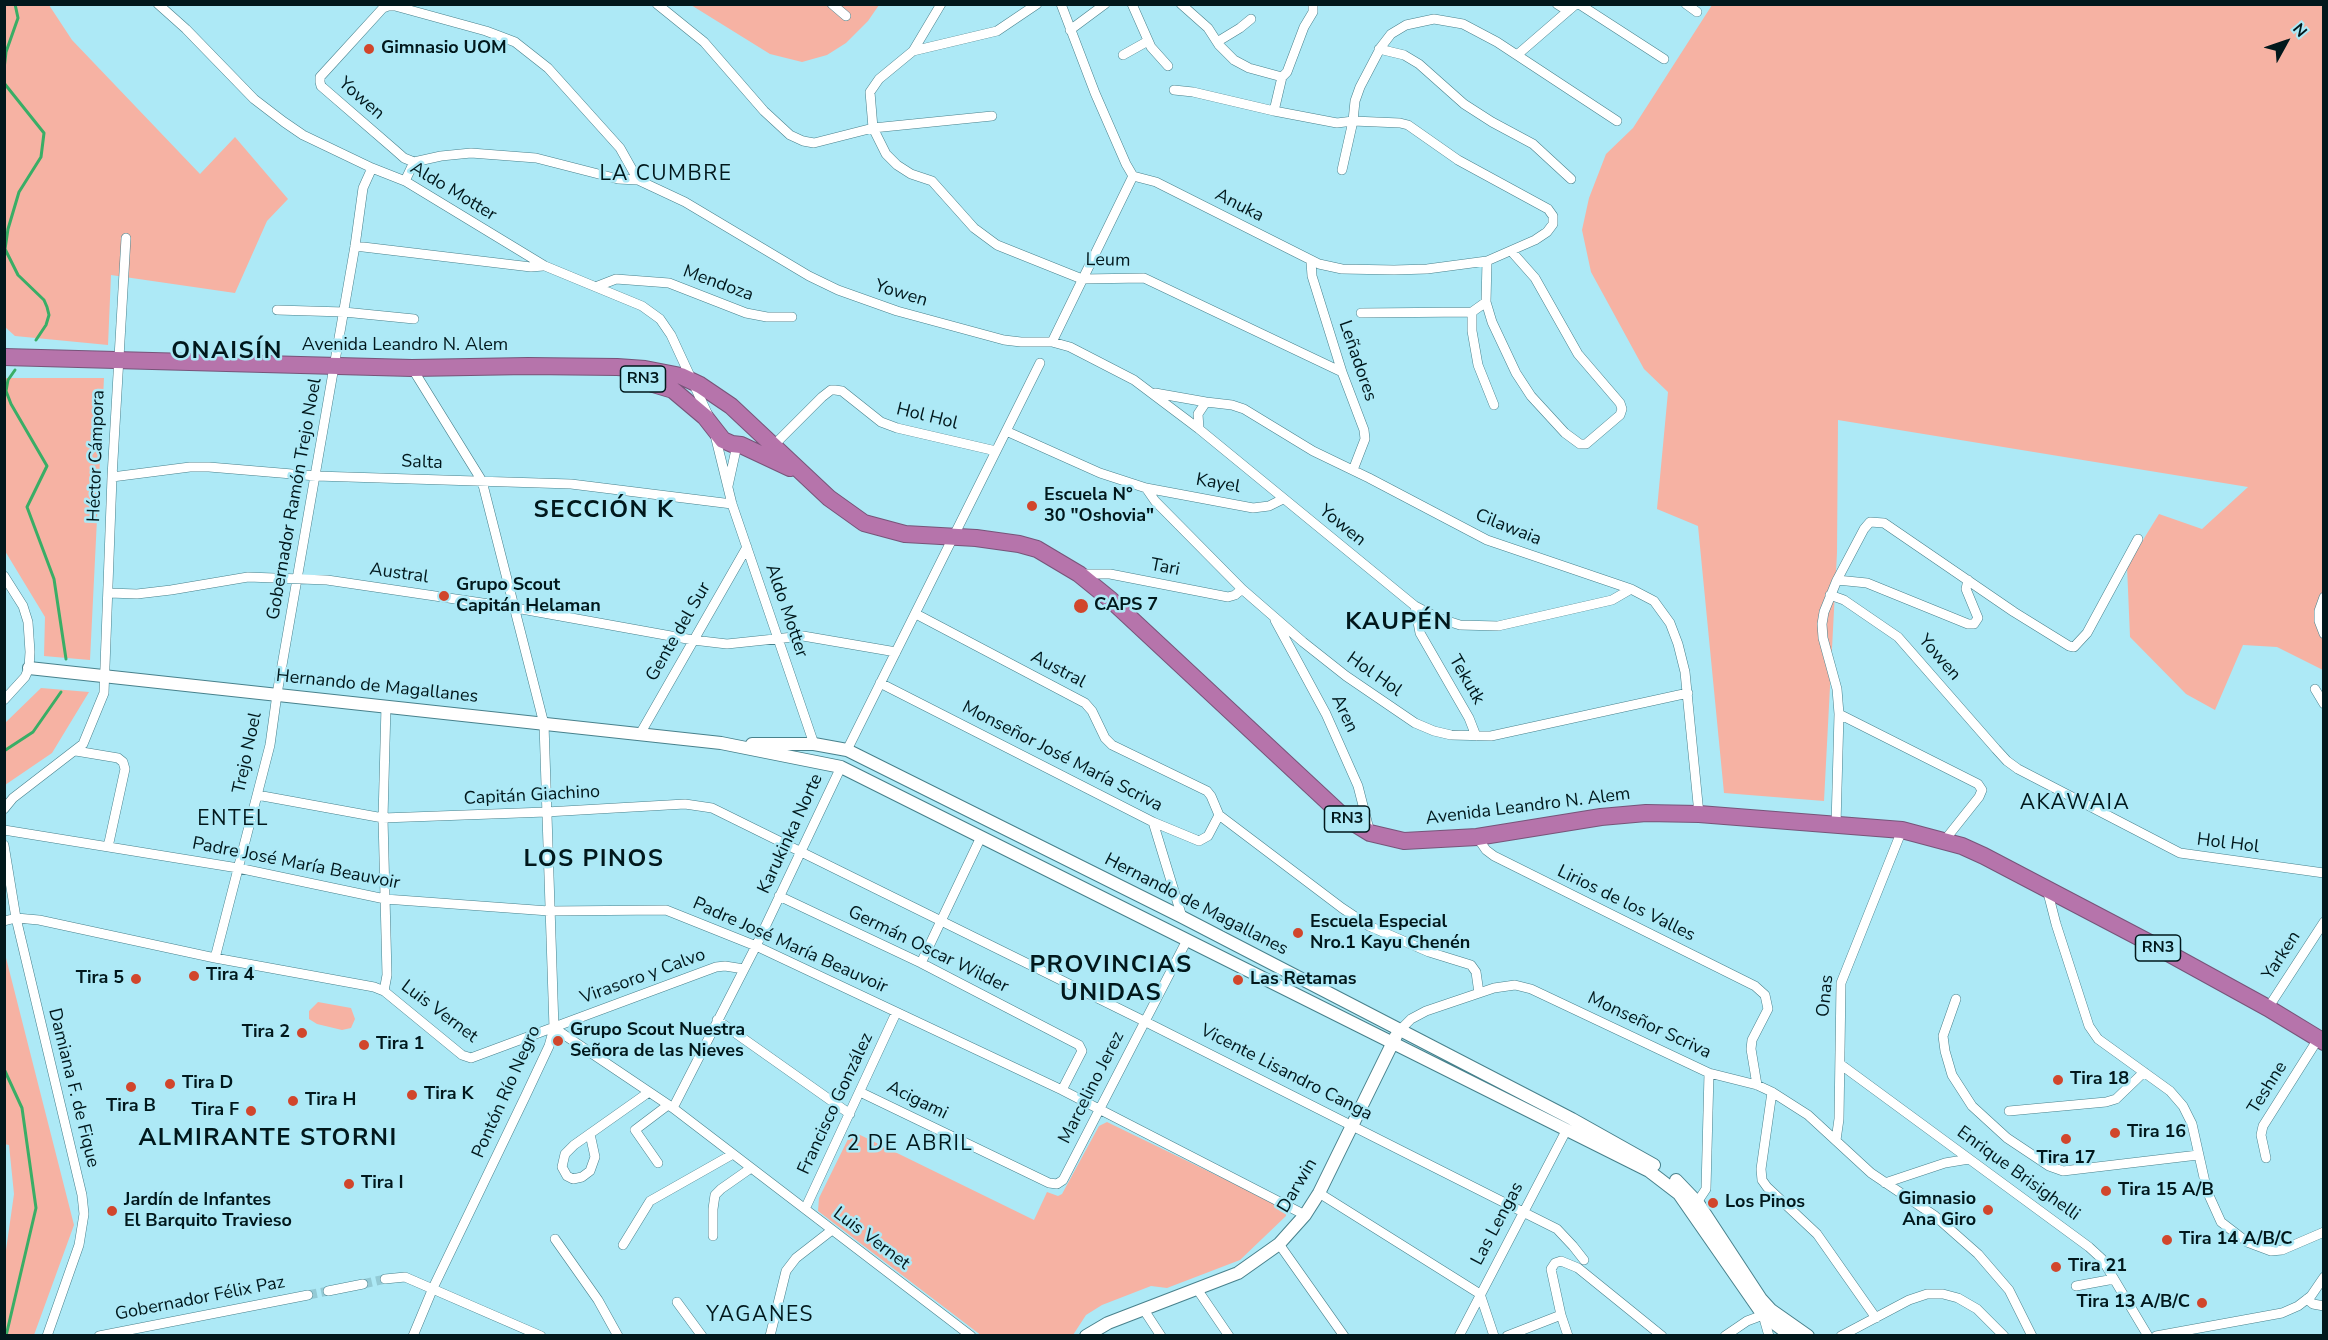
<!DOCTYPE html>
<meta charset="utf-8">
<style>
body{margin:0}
#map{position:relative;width:2328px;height:1340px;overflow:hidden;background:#ade9f6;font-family:"Nunito Sans",sans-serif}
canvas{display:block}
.frame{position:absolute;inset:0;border:6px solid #01181c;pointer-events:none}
.north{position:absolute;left:2256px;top:12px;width:60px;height:60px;-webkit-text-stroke:4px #ade9f6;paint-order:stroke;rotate:50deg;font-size:16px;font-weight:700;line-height:24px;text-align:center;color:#01181c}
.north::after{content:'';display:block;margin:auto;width:21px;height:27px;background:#01181c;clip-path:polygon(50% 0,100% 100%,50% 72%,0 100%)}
</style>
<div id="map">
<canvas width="2328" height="1340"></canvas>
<div class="frame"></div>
<div class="north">N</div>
</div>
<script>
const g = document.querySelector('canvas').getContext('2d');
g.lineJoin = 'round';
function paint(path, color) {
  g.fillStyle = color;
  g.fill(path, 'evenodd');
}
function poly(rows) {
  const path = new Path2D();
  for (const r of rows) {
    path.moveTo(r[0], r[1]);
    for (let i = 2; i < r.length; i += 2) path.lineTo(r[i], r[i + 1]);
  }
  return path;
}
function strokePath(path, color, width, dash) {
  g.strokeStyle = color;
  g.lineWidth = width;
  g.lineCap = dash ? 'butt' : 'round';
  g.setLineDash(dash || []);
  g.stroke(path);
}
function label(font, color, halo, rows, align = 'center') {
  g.font = font + ' "Nunito Sans",sans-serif';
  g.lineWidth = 5;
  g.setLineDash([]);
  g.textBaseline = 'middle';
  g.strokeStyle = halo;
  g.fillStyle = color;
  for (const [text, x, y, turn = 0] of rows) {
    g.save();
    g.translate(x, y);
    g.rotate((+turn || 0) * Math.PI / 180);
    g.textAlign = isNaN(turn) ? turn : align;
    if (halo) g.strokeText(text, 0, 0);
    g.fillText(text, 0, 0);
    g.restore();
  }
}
const green = poly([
 [4,5,49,5,72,40,200,174,235,137,288,199,267,221,235,293,111,275,108,345,15,336,5,327],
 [691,5,879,5,868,21,846,43,827,55,802,62,770,54],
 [1712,5,2323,5,2323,670,2277,647,2243,645,2215,710,2186,694,2130,637,2127,566,2159,514,2202,529,2248,487,1838,420,1837,553,1824,801,1724,793,1698,526,1657,509,1668,392,1644,369,1591,272,1582,230,1589,198,1606,154,1633,128],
 [5,378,104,378,90,660,44,656,45,617,5,551],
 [41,688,89,692,52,753,5,785,5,723],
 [4,950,74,1225,34,1335,5,1335,5,1257,14,1194,9,1145,4,1144],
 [318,1002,351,1008,355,1019,351,1028,342,1030,317,1024,309,1019,309,1011],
 [1107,1122,1282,1207,1286,1211,1286,1216,1240,1260,1167,1288,1151,1286,1102,1305,1086,1315,1073,1335,982,1336,818,1211,819,1198,852,1131,1034,1220,1047,1192,1058,1196,1062,1194,1099,1126]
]);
const stream = poly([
 [4,69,6,52,18,18,15,4],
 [4,83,44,133,41,157,19,192,8,229,5,249,18,275,44,300,47,307,49,315,46,325,36,340],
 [15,370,8,380,6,391,11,404,47,466,27,507,54,579,66,659],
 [4,751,33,732,61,692],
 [4,1069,22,1108,36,1208,6,1336]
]);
const streetTunnel = poly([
 [363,1284,385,1279],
 [308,1295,328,1291]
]);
const street = poly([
 [158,4,186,29,254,99,284,122,303,135,372,168,405,181,545,266,642,306,660,319,671,335,708,415],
 [657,4,704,42,764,111,790,135,803,141,814,143,873,128,992,116],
 [832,4,846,16],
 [1037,4,997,31,913,51,879,79,870,92,873,128,886,154,897,165,911,174,932,181,974,228,997,245,1082,279,1144,278,1342,372],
 [1061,4,1095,93,1126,164,1133,176,1156,182,1319,264,1342,269,1394,270,1427,269,1487,261,1535,240,1547,232,1553,224,1553,216,1548,209,1458,160,1408,125,1400,123,1353,121,1355,101,1360,87,1381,47,1391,34,1406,25,1434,19,1463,24,1497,42,1617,121],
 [1132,4,1151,47,1168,66],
 [1181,4,1208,28,1219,45,1234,60,1249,68,1282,77,1287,72,1304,27,1313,12,1313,4],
 [1557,4,1568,11],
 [1579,4,1664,59],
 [1686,4,1697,12],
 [1070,30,1105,4],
 [1217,42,1240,28,1251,19],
 [1379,49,1404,55,1419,64,1464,104,1492,122,1533,144,1571,179],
 [913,51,941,4],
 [1123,55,1148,41],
 [1517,55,1576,4],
 [1174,90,1193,92,1274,111,1337,123,1353,121,1342,170],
 [1274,111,1282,77],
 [414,162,404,158,395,150,321,86,320,82,320,77,331,65,383,8,388,6,395,6,486,31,515,42,548,68,620,148,638,180,685,202,809,276,838,290,897,311,1004,340,1021,342,1052,342,1070,347,1134,380,1199,429,1415,606,1438,618,1460,625,1498,626,1612,600,1631,589],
 [405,181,414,162,441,156,471,153,536,158,618,179,638,180],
 [355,246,531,267,543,266],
 [1487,261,1486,302,1492,322,1516,373,1531,396,1565,433,1580,444,1586,444,1620,415,1622,409,1620,403,1578,354,1535,278,1512,252],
 [1311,262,1312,276,1342,372,1364,430,1365,439,1353,470],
 [598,286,616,279,669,283,746,313,767,317,792,317],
 [1486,302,1472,312,1472,331,1478,365,1494,405],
 [277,310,344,312,414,319],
 [1361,313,1472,312],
 [1052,342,1133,176],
 [412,368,482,481,544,724,554,1028,549,1046,525,1097,433,1288,413,1336],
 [1155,393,1206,402,1232,405,1244,409,1313,451,1369,478,1487,540,1631,589,1654,601,1670,623,1678,644,1685,672,1699,814],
 [1199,429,1198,414,1206,402],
 [1006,431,1100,473,1146,488,1253,508,1269,506,1283,499],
 [715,435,732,504,814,744],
 [774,445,822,397,831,390,835,390,842,391,881,422,897,428,996,451],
 [112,477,190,467,209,467,316,476,571,484,732,504],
 [728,486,737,445],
 [1146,488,1155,501,1242,589,1303,642,1346,676,1415,723,1434,731,1451,735,1491,736,1688,693],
 [1079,574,1110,574,1228,597,1235,595,1242,589],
 [4,576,23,606,28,622,30,652,29,668,25,677,4,700],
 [1837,580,1867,583,1968,624,1974,624,1978,618,1966,589,1968,580],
 [109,593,137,594,171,590,248,577,327,580,516,608,693,640,727,644,803,636,896,652],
 [1830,595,1844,600,1898,637,1996,749,2007,761,2018,769,2180,853,2324,873],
 [2324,597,2319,611,2319,621,2324,634],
 [1415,606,1420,633,1469,718,1476,736],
 [916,614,1085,703,1092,711,1105,738,1112,745,1207,791,1211,796,1219,815,1342,908,1369,926,1429,952,1471,965,1476,972,1479,993],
 [1275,620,1326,714,1358,786,1370,833],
 [880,683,1153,822,1199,841,1208,836,1219,815],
 [2315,689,2324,704],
 [1839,714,1978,784,1982,790,1979,797,1944,841],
 [640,734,747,547],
 [847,750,1040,363],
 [76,751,118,758,123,762,125,769,108,847],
 [257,795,383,818,546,812,685,804,712,808,1144,1021,1523,1212,1557,1229,1573,1246,1584,1260],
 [4,809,13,798,83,744,104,693,112,477,126,238],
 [1153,822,1182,917],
 [1836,825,1839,714,1837,689,1823,638,1822,624,1824,612,1837,580,1864,529,1870,522,1884,523,2014,612,2069,646,2074,647,2087,633,2138,539],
 [4,830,238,868,385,899,549,911,666,910,756,946,1062,1090,1305,1215],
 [1477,837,1486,850,1494,856,1755,986,1765,995,1768,1009,1752,1040,1751,1049,1757,1085],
 [4,845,16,918,82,1195,84,1214,79,1245,47,1336],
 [2047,889,2056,924,2089,1026,2098,1039,2170,1091,2183,1106,2192,1124,2207,1191,2221,1222,2247,1242,2271,1251,2282,1250,2324,1232],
 [779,896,921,963,1079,1045,1082,1051,1062,1090],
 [4,921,16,918,39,920,215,958,374,987,384,991,462,1055,471,1058,716,967,725,966,744,969],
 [215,958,270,745,277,694,355,246,363,188,372,168],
 [921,963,981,837],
 [384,991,387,975,383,818,386,706],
 [1956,999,1943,1036,1945,1051,1952,1075,1972,1106,2007,1138,2049,1166,2063,1171,2198,1155],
 [2268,1008,2324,922],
 [717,1020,850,1114],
 [554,1028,673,1108,971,1336],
 [1400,1030,1411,1019,1426,1011,1494,988,1515,985,1531,989,1709,1073,1757,1085,1772,1092,1808,1115,1871,1173,1935,1216,1978,1254,2009,1290,2032,1336],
 [1840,1064,2089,1247,2102,1259,2148,1336],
 [860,1092,1049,1183,1057,1184,1063,1180,1187,940],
 [1772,1092,1761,1169,1762,1180,1767,1187,1817,1234,1876,1318],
 [673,1108,756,946,841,767],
 [2009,1111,2106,1102,2116,1099,2144,1072],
 [590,1134,595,1157,590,1171,582,1177,573,1179,567,1176,562,1167,565,1154,574,1145,649,1092],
 [1836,1140,1839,1119,1841,983,1902,830],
 [2266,1158,2261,1135,2263,1126,2318,1039],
 [658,1163,635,1130,668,1105],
 [1885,1183,1945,1163,1969,1159],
 [1319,1193,1480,1294,1494,1336],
 [1694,1207,1706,1189,1709,1073],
 [805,1209,896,1013],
 [713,1236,713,1209,715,1195,721,1189,751,1168],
 [555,1239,598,1300,618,1336],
 [1279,1244,1344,1336],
 [623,1245,650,1201,733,1154],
 [385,1279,405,1277,541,1336],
 [2076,1286,2114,1279],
 [1197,1289,1229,1336],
 [328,1291,363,1284],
 [2307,1299,2313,1304,2324,1306],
 [677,1302,702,1336],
 [1144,1310,1161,1336],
 [99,1336,308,1295],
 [770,1336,786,1271,796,1258,832,1230],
 [1459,1336,1567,1129],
 [1507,1336,1561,1315],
 [1568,1336,1561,1315,1551,1269,1555,1263,1561,1261,1578,1268,1662,1336],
 [1725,1336,1747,1321,1763,1315,1769,1336],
 [1841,1336,1909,1300,1927,1294,1943,1294,1958,1298,1977,1309,2004,1336],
 [2156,1336,2282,1313,2298,1306,2311,1296,2324,1277]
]);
const secondary = poly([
 [29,668,721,743,841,767,1649,1171,1679,1194,1763,1315,1791,1336],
 [752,744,814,744,847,750,1182,917,1572,1119,1654,1165],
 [1676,1180,1698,1203,1761,1299,1771,1310,1808,1336],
 [1086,1336,1108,1323,1238,1273,1279,1244,1305,1215,1319,1193,1396,1036]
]);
const highway = poly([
 [4,357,412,368,528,366,617,367,645,369,681,376,700,385,731,406,829,498,864,523,905,534,976,538,1019,544,1037,549,1079,574,1111,600,1344,817,1370,833,1404,841,1477,837,1601,817,1646,813,1699,814,1902,830,1962,846,1984,856,2148,942,2268,1008,2324,1042],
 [633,378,673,390,705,417,723,440,732,444,741,445,790,468]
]);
const markers = [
 [369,49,6,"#d1462c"],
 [1032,506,6,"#d1462c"],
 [444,596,6,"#d1462c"],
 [1081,606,8,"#d1462c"],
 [1298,933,6,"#d1462c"],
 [194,976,6,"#d1462c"],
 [136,979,6,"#d1462c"],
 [1238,980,6,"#d1462c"],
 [302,1033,6,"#d1462c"],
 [558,1041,6,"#d1462c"],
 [364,1045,6,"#d1462c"],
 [2058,1080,6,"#d1462c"],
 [170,1084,6,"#d1462c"],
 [131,1087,6,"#d1462c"],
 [412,1095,6,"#d1462c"],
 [293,1101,6,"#d1462c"],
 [251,1111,6,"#d1462c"],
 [2115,1133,6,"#d1462c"],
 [2066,1139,6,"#d1462c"],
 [349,1184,6,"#d1462c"],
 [2106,1191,6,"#d1462c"],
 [1713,1203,6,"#d1462c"],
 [1988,1210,6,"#d1462c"],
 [112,1211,6,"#d1462c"],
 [2167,1240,6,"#d1462c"],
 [2056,1267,6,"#d1462c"],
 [2202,1303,6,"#d1462c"]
];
const shields = [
 [643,379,45],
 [1347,819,45],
 [2158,948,45]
];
const shieldNames = [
 ["RN3",643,379],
 ["RN3",1347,819],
 ["RN3",2158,948]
];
const poiNames = [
 ["Gimnasio UOM",381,49],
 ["Escuela N°",1044,496],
 ["30 \"Oshovia\"",1044,517],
 ["Grupo Scout",456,586],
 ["Capitán Helaman",456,607],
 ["CAPS 7",1094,606],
 ["Escuela Especial",1310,923],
 ["Nro.1 Kayu Chenén",1310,944],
 ["Tira 4",206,976],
 ["Tira 5",124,979,"right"],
 ["Las Retamas",1250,980],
 ["Grupo Scout Nuestra",570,1031],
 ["Señora de las Nieves",570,1052],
 ["Tira 2",290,1033,"right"],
 ["Tira 1",376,1045],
 ["Tira 18",2070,1080],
 ["Tira D",182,1084],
 ["Tira K",424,1095],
 ["Tira H",305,1101],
 ["Tira B",131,1107,"center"],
 ["Tira F",239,1111,"right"],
 ["Tira 16",2127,1133],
 ["Tira 17",2066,1159,"center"],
 ["Tira I",361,1184],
 ["Tira 15 A/B",2118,1191],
 ["Gimnasio",1976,1200,"right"],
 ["Ana Giro",1976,1221,"right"],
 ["Jardín de Infantes",124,1201],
 ["El Barquito Travieso",124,1222],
 ["Los Pinos",1725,1203],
 ["Tira 14 A/B/C",2179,1240],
 ["Tira 21",2068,1267],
 ["Tira 13 A/B/C",2190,1303,"right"]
];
const streetNames = [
 ["Yowen",361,99,41],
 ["Aldo Motter",453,192,31],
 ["Anuka",1239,206,27],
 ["Leum",1108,261,1],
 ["Mendoza",718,284,20],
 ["Yowen",901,294,17],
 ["Avenida Leandro N. Alem",405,346],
 ["Leñadores",1357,361,71],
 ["Hol Hol",927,417,14],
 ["Héctor Cámpora",97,456,-88],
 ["Salta",422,463,2],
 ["Kayel",1218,484,10],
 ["Gobernador Ramón Trejo Noel",295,499,-80],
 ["Yowen",1342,526,39],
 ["Cilawaia",1508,528,22],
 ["Tari",1165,568,11],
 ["Austral",399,574,8],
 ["Aldo Motter",786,611,71],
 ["Gente del Sur",679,632,-60],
 ["Yowen",1939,658,49],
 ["Austral",1058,670,28],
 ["Hol Hol",1374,675,35],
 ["Tekutk",1466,680,60],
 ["Hernando de Magallanes",377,687,6],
 ["Aren",1344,714,65],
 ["Trejo Noel",248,753,-78],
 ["Monseñor José María Scriva",1062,757,27],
 ["Capitán Giachino",532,796,-3],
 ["Avenida Leandro N. Alem",1528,807,-7],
 ["Karukinka Norte",791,834,-65],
 ["Hol Hol",2228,844,7],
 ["Padre José María Beauvoir",296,864,11],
 ["Lirios de los Valles",1626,904,26],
 ["Hernando de Magallanes",1196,905,27],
 ["Padre José María Beauvoir",790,946,24],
 ["Germán Oscar Wilder",928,950,26],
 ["Yarken",2282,956,-57],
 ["Virasoro y Calvo",643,977,-20],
 ["Onas",1826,996,-84],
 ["Luis Vernet",439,1012,37],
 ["Monseñor Scriva",1649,1026,25],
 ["Vicente Lisandro Canga",1286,1073,27],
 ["Damiana F. de Fique",73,1088,76],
 ["Marcelino Jerez",1092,1088,-63],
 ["Teshne",2268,1088,-58],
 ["Pontón Río Negro",507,1092,-66],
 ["Acigami",917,1101,26],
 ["Francisco González",836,1104,-65],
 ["Enrique Brisighelli",2018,1174,36],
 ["Darwin",1298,1186,-59],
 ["Las Lengas",1498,1224,-62],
 ["Luis Vernet",871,1239,37],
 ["Gobernador Félix Paz",200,1299,-11]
];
const quarterNames = [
 ["LA CUMBRE",666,175],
 ["AKAWAIA",2075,804],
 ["ENTEL",233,820],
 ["2 DE ABRIL",910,1145],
 ["YAGANES",760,1316]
];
const districtNames = [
 ["ONAISÍN",227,352],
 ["SECCIÓN K",604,511],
 ["KAUPÉN",1399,623],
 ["LOS PINOS",594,860],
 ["PROVINCIAS",1111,966],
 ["UNIDAS",1111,994],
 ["ALMIRANTE STORNI",268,1139]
];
paint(green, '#f6b2a3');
strokePath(stream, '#39ae66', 3);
strokePath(streetTunnel, '#93cad5', 9, [9, 4.5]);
strokePath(street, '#48818c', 10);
strokePath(secondary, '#48818c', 14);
strokePath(highway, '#775479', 18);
strokePath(street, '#fff', 9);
strokePath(secondary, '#fff', 12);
strokePath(highway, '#b674ab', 16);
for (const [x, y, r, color] of markers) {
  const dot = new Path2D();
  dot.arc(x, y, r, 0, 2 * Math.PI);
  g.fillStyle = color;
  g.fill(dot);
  strokePath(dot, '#ade9f6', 2);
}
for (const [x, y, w] of shields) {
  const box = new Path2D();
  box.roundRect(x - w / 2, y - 13, w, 26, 4.5);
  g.fillStyle = '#ade9f6';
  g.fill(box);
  strokePath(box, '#01181c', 1.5);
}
label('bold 16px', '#01181c', null, shieldNames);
label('bold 18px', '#01181c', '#ade9f6', poiNames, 'left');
label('18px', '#01181c', '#ade9f6', streetNames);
g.letterSpacing = '1.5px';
label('21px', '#01181c', '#ade9f6', quarterNames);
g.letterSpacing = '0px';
g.letterSpacing = '1.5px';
label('bold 24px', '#01181c', '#ade9f6', districtNames);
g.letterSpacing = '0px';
</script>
